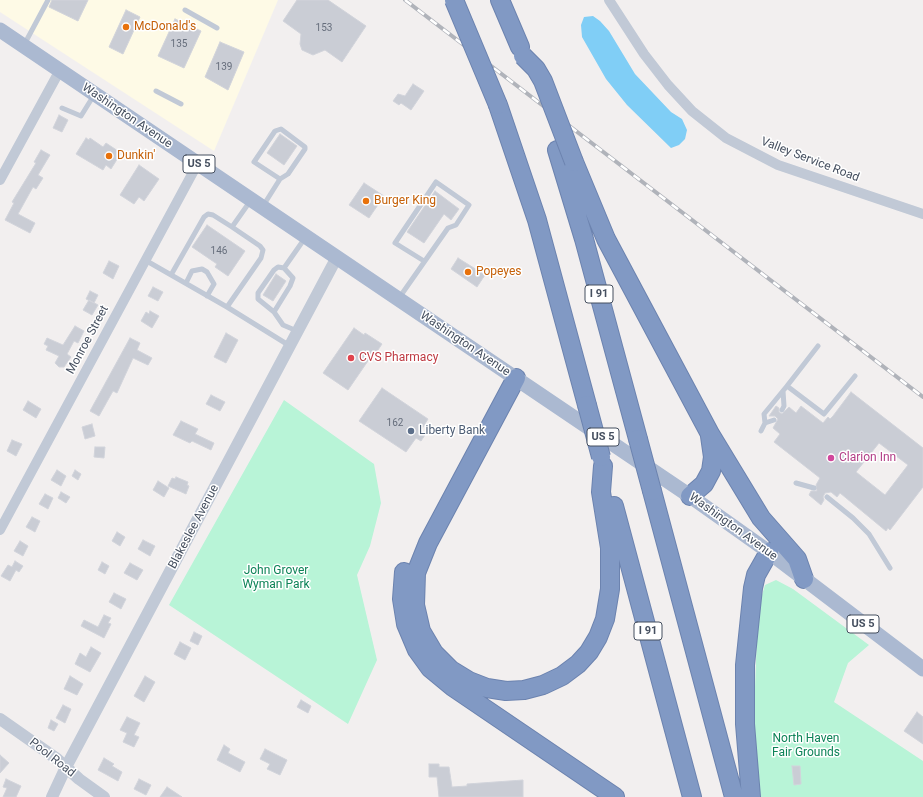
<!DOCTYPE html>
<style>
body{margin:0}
canvas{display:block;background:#f2efef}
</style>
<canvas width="923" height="797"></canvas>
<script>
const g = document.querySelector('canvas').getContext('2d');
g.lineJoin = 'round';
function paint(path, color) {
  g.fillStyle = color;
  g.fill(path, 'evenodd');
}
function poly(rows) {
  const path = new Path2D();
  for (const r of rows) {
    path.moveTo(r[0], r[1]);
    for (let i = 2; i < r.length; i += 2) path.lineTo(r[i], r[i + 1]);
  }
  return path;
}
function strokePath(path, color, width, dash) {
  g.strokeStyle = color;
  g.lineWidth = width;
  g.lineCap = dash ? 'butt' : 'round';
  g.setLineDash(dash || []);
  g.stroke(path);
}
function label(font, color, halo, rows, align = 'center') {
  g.font = font + ' Roboto,sans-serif';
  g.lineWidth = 3;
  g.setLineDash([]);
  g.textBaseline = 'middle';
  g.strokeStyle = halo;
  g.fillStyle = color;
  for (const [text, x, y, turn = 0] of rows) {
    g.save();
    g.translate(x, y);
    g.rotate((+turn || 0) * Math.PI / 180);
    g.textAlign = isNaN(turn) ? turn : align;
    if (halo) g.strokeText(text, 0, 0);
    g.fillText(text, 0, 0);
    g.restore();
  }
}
const commercial = poly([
 [0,0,278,0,214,151,0,12]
]);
const green = poly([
 [284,400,374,464,381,503,370,546,357,575,377,660,348,724,169,605],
 [776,580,793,589,869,645,848,663,834,702,923,761,923,797,759,797,755,754,755,688,758,608,765,585]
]);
const water = poly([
 [593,16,600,21,609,31,635,74,671,112,682,119,687,130,685,139,679,145,671,148,627,105,606,79,582,37,581,25,584,17]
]);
const building = poly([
 [52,0,88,0,78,21,49,7,52,0],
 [297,0,328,0,366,26,342,62,325,50,313,55,302,50,300,44,301,34,283,21,297,0],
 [126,10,140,17,123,54,109,47,126,10],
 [175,19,201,31,184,68,158,56,175,19],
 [220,42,244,52,228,90,205,77,220,42],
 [413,84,424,91,411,110,401,103,399,105,393,101,398,94,405,96,413,84],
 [59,115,68,120,62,132,53,128,59,115],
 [280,134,297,146,284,165,267,153,280,134],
 [86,138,89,140,90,138,103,147,106,143,121,153,111,169,106,165,103,170,76,154,86,138],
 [41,150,50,155,38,175,43,178,36,189,33,187,18,214,35,223,30,233,5,220,14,203,12,202,36,163,34,162,41,150],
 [139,165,159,179,144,201,139,197,134,204,120,195,139,165],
 [364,183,384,196,369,218,349,205,364,183],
 [435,191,459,209,451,220,444,214,424,243,407,232,435,191],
 [207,225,245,251,228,276,215,267,217,264,192,247,207,225],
 [458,258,485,275,477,287,451,269,458,258],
 [109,261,119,266,113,279,103,273,109,261],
 [276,274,286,281,273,301,263,295,276,274],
 [153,287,163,292,158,301,148,296,153,287],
 [90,291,98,295,94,303,86,299,90,291],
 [89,300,98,305,92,315,83,310,89,300],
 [150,311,159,316,152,328,141,321,146,312,149,314,150,311],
 [75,326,84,331,78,343,74,341,67,354,71,357,64,367,59,367,55,363,59,356,46,350,48,346,44,344,47,338,63,345,75,326],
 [354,328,364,335,365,333,382,344,372,359,370,358,348,390,323,373,354,328],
 [226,333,238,340,226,363,214,357,226,333],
 [130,338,140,343,137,350,152,358,148,365,133,358,117,393,113,391,99,416,90,411,130,338],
 [382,388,428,419,420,432,425,435,421,441,416,438,406,452,359,421,382,388],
 [851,392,923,448,923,487,890,530,888,528,886,531,840,493,837,497,831,492,825,493,823,497,824,500,821,505,809,495,811,491,817,491,816,485,820,478,774,442,780,434,773,428,778,419,775,416,769,416,776,406,779,408,779,412,782,414,789,407,796,413,801,406,823,423,828,417,830,419,833,416,851,392],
 [879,443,908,465,885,495,856,472,879,443],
 [211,395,225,402,220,411,206,404,211,395],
 [28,401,41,409,36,418,23,410,28,401],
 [181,421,198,429,195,434,214,443,211,450,192,441,190,443,173,435,181,421],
 [92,424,95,436,85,439,82,427,92,424],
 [12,440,22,444,16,456,7,451,12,440],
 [95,447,105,447,104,458,94,457,95,447],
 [57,470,66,476,61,486,51,480,57,470],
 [75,470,81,474,78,480,72,476,75,470],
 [176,477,188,482,187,485,189,486,186,494,168,486,172,478,175,479,176,477],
 [158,481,169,488,164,497,153,490,158,481],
 [61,492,70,497,66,503,58,498,61,492],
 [45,494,53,498,48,509,39,504,45,494],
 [32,517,40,521,35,532,26,527,32,517],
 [117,532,125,537,120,546,112,541,117,532],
 [143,540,155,546,150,556,138,549,143,540],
 [20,541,28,546,23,556,14,551,20,541],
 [15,561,23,566,19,572,16,570,10,581,1,576,8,565,12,567,15,561],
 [102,562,109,566,105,574,98,570,102,562],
 [130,563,143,570,137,580,124,573,130,563],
 [114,593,126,599,121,609,109,602,114,593],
 [104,615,111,618,108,623,111,624,104,638,81,626,84,620,98,627,104,615],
 [194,632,202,636,198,645,190,641,194,632],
 [180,642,191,648,185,660,174,654,180,642],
 [91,647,101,653,90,672,75,664,80,653,86,657,91,647],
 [70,676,83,684,77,695,64,689,70,676],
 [145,676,155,682,144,702,134,696,145,676],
 [301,700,311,706,308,713,297,707,301,700],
 [63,705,71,709,65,723,56,718,63,705],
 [917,712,923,717,923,744,904,731,917,712],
 [127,717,140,723,134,735,139,737,134,747,123,742,127,733,120,730,127,717],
 [51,720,58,724,54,731,48,728,51,720],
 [224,745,230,749,228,753,245,762,240,772,217,760,224,745],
 [265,749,287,760,280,775,267,769,270,764,260,759,265,749],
 [0,755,9,763,0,773,0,755],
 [104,758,114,764,112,766,122,772,118,781,98,770,104,758],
 [429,764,439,764,439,767,449,767,452,787,467,786,467,784,523,780,523,797,439,797,437,777,429,777,429,764],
 [792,766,800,766,801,784,794,785,792,766],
 [6,779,21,786,16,797,3,797,7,788,3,787,6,779],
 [139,779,151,785,146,795,134,789,139,779],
 [167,787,182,797,160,797,167,787]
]);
const service = poly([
 [185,10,217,28],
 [24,45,48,0],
 [156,91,181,104],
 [62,108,81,116,94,95],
 [263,206,280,179,288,174,305,149,305,147,281,129,275,131,254,162,280,179],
 [145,260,227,307,261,258,263,250,260,246,232,227,251,200],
 [284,268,305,238],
 [171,275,204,217,208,214,213,215,232,227],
 [186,283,192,271,202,269,207,272,214,284,207,296],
 [399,298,448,228,456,225,469,205,436,182,395,243,424,261],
 [227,307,290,346],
 [274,312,290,286,293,278,284,268,278,267,274,270,258,293,258,299,274,312,283,325,297,331],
 [787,386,818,346],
 [782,410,784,406,783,391],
 [765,423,774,420],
 [761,431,765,423,764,414,787,386,824,414,855,376],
 [796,483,814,488],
 [827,497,853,518,869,534,890,568]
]);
const minor = poly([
 [609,0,644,54,668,85,692,111,726,138,778,165,923,214],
 [0,180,60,70],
 [0,530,198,163]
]);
const tertiary = poly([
 [0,719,57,759,79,779,104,797],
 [52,797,66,767,337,257]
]);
const primary = poly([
 [0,30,690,496,769,552,923,669]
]);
const motorway = poly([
 [500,0,520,47],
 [498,105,537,220,587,405],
 [557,150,584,239,638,439],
 [574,162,606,239,710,434,761,518,797,559,804,579],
 [516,378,428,543,416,573,415,605,421,631,434,653,451,670,469,681,487,688,506,691,524,690,543,685,562,676,578,664,589,652,598,637,605,619,610,589,610,548,601,492,603,466],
 [652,491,734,797],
 [690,496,704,484,711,471,713,457,710,436],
 [614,506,692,797],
 [404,572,402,599,406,624,417,650,430,668,453,687,615,797],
 [751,797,745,724,745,665,753,588,756,575,769,552]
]);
const rail = poly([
 [405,0,923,397]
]);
const motorwayBridge = poly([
 [454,0,498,105],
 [523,56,536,69,543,81,574,162],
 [587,405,601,457],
 [638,439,652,491]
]);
const markers = [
 [126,27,4,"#e8710a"],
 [109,156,4,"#e8710a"],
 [366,201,4,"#e8710a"],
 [468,272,4,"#e8710a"],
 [351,358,4,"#e0444e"],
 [411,431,4,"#5c6f8a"],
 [831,458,4,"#d1479c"]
];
const numberNames = [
 ["153",324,28],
 ["135",179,44],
 ["139",224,67],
 ["146",219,251],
 ["162",395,423]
];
const shields = [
 [199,164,32],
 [599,294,28],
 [603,437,32],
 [863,624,32],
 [648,631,28]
];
const shieldNames = [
 ["US 5",199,164],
 ["I 91",599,294],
 ["US 5",603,437],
 ["US 5",863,624],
 ["I 91",648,631]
];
const foodNames = [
 ["McDonald's",134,27],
 ["Dunkin'",117,156],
 ["Burger King",374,201],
 ["Popeyes",476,272]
];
const streetNames = [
 ["Washington Avenue",127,116,34],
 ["Valley Service Road",810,160,21],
 ["Monroe Street",88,340,-62],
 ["Washington Avenue",465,344,34],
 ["Blakeslee Avenue",194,527,-62],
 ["Washington Avenue",733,527,36],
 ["Pool Road",52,758,38]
];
const healthNames = [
 ["CVS Pharmacy",359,358]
];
const serviceNames = [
 ["Liberty Bank",419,431]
];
const hotelNames = [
 ["Clarion Inn",839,458]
];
const parkNames = [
 ["John Grover",276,571],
 ["Wyman Park",276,585],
 ["North Haven",806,739],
 ["Fair Grounds",806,753]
];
paint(commercial, '#fefae6');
paint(green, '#b8f4d7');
paint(water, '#80cef6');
paint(building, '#cacdd5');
strokePath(building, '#d2d4db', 1);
strokePath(motorway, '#6c83af', 20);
strokePath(service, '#c1c9d6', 5);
strokePath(minor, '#c1c9d6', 10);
strokePath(tertiary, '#c1c9d6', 12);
strokePath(primary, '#abb9d1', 15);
strokePath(motorway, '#8199c4', 18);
strokePath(rail, '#b0b3ba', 4);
strokePath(rail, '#fff', 2.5, [8]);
strokePath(motorwayBridge, '#6c83af', 20, []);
strokePath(motorwayBridge, '#8199c4', 18);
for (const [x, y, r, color] of markers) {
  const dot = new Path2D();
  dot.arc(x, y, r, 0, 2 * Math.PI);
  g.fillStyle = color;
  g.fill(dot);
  strokePath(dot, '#fff', 1.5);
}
label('10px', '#666e7c', null, numberNames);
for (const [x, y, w] of shields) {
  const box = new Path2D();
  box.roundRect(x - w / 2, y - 9, w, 18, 3);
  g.fillStyle = '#fff';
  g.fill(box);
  strokePath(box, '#454f5f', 1);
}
label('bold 11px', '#454f5f', null, shieldNames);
label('12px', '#c56008', '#fff', foodNames, 'left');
label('12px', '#454f5f', '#fff', streetNames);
label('12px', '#be3a42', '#fff', healthNames, 'left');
label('12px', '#4e5e75', '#fff', serviceNames, 'left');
label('12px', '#b23c85', '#fff', hotelNames, 'left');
label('12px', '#0c8357', '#fff', parkNames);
</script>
